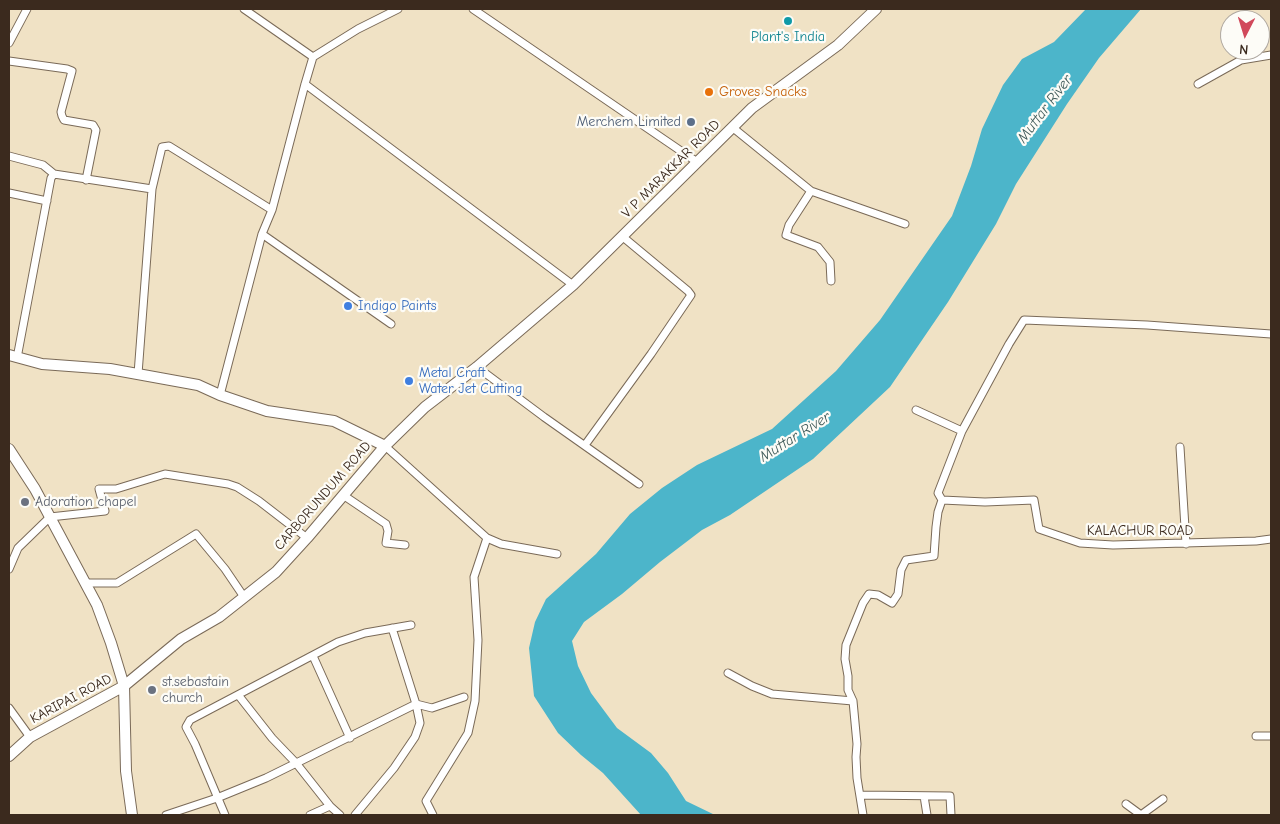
<!DOCTYPE html>
<style>
body{margin:0}
#map{position:relative;width:1280px;height:824px;overflow:hidden;background:#f0e2c5;font-family:"Comic Neue",sans-serif}
canvas{display:block}
.frame{position:absolute;inset:0;border:10px solid #3b2a1e;pointer-events:none}
.north{position:absolute;left:1220px;top:10px;width:50px;height:50px;box-sizing:border-box;background:#fdfcf7;border:1px solid #afa8a0;border-radius:50%;rotate:185deg;font-size:14px;font-weight:700;line-height:20px;text-align:center;color:#3b2a1e}
.north::after{content:'';display:block;margin:auto;width:18px;height:22px;background:#d1495b;clip-path:polygon(50% 0,100% 100%,50% 72%,0 100%)}
</style>
<div id="map">
<canvas width="1280" height="824"></canvas>
<div class="frame"></div>
<div class="north">N</div>
</div>
<script>
const g = document.querySelector('canvas').getContext('2d');
g.lineJoin = 'round';
function paint(path, color) {
  g.fillStyle = color;
  g.fill(path, 'evenodd');
}
function poly(rows) {
  const path = new Path2D();
  for (const r of rows) {
    path.moveTo(r[0], r[1]);
    for (let i = 2; i < r.length; i += 2) path.lineTo(r[i], r[i + 1]);
  }
  return path;
}
function strokePath(path, color, width, dash) {
  g.strokeStyle = color;
  g.lineWidth = width;
  g.lineCap = dash ? 'butt' : 'round';
  g.setLineDash(dash || []);
  g.stroke(path);
}
function label(font, color, halo, rows, align = 'center') {
  g.font = font + ' "Comic Neue",sans-serif';
  g.lineWidth = 4.5;
  g.setLineDash([]);
  g.textBaseline = 'middle';
  g.strokeStyle = halo;
  g.fillStyle = color;
  for (const [text, x, y, turn = 0] of rows) {
    g.save();
    g.translate(x, y);
    g.rotate((+turn || 0) * Math.PI / 180);
    g.textAlign = isNaN(turn) ? turn : align;
    if (halo) g.strokeText(text, 0, 0);
    g.fillText(text, 0, 0);
    g.restore();
  }
}
const water = poly([
 [1086,9,1141,9,1099,58,1067,104,1016,184,996,224,948,302,890,387,813,459,730,515,702,530,660,562,622,594,584,622,572,641,578,666,591,693,617,728,651,753,668,773,686,801,715,815,641,815,603,773,581,755,558,733,534,696,529,648,535,622,546,599,596,554,630,514,662,488,697,465,772,429,836,371,880,320,952,216,971,166,982,129,1003,85,1022,59,1054,42]
]);
const street = poly([
 [244,9,313,57],
 [473,9,697,162],
 [9,43,27,9],
 [9,61,67,69,72,71,61,112,62,116,64,120,93,125,96,130,86,180],
 [305,84,573,285],
 [1198,84,1241,60,1271,55],
 [732,127,811,191,905,224],
 [9,156,43,165,54,174],
 [152,189,162,147,169,146,272,210,262,234,220,395],
 [811,191,789,225,786,235,818,247,830,262,831,281],
 [9,193,47,201],
 [272,210,305,84,313,57,358,29,398,9],
 [262,234,391,324],
 [1271,334,1147,325,1024,320,1009,344,962,431,938,493,942,500,985,502,1034,500,1039,529,1080,543,1113,545,1256,541,1271,539],
 [17,358,51,178,54,174,152,189,138,374],
 [477,367,544,417,639,484],
 [916,410,962,431],
 [585,445,651,354,691,295,688,291,623,237],
 [385,446,487,538,501,544,557,554],
 [1180,447,1186,544],
 [343,495,386,524,388,531,386,543,405,545],
 [9,569,18,548,50,517,105,511,99,489,116,489,165,474,228,484,237,487,259,501,307,538],
 [85,583,117,583,196,534,225,569,244,597],
 [313,656,350,738],
 [728,673,752,686,772,694,853,701],
 [239,696,272,738,296,763,330,806,340,815],
 [9,708,30,737],
 [1256,736,1271,736],
 [860,795,950,796,951,815],
 [924,796,927,815],
 [1126,804,1141,815,1163,799],
 [166,815,217,798,266,778,416,704,432,708,464,697],
 [225,815,195,744,186,727,190,720,338,642,365,633,411,625],
 [310,815,330,806],
 [355,815,394,768,415,737,420,723,416,704,392,628],
 [433,815,426,801,468,733,475,701,478,640,474,577,487,538],
 [863,815,857,778,856,757,857,744,853,701,848,690,848,676,845,659,846,645,863,603,869,594,878,595,892,603,898,594,901,570,906,560,934,556,936,527,938,512,942,500]
]);
const secondary = poly([
 [9,355,42,364,110,369,198,385,220,395,267,411,334,421,385,446],
 [9,449,35,489,97,605,111,643,124,686,126,771,132,815],
 [9,756,30,737,124,686,181,639,219,617,276,572,307,538,385,446,425,407,477,367,573,285,752,108,838,45,876,9]
]);
const markers = [
 [788,21,5,"#0f9aa8"],
 [709,92,5,"#e8710a"],
 [691,122,5,"#5c6f8a"],
 [348,306,5,"#3f7fe0"],
 [409,381,5,"#3f7fe0"],
 [25,502,5,"#6b7280"],
 [152,690,5,"#6b7280"]
];
const cultureNames = [
 ["Plant's India",788,37]
];
const foodNames = [
 ["Groves Snacks",719,92]
];
const serviceNames = [
 ["Merchem Limited",681,122]
];
const streetNames = [
 ["V P MARAKKAR ROAD",671,169,-45],
 ["CARBORUNDUM ROAD",323,496,-49],
 ["KALACHUR ROAD",1140,531],
 ["KARIPAI ROAD",71,699,-28]
];
const shopNames = [
 ["Indigo Paints",358,306],
 ["Metal Craft",419,373],
 ["Water Jet Cutting",419,389]
];
const worshipNames = [
 ["Adoration chapel",35,502],
 ["st.sebastain",162,682],
 ["church",162,698]
];
const waterNames = [
 ["Muttar River",1045,109,-53],
 ["Muttar River",795,437,-32]
];
paint(water, '#4cb5ca');
strokePath(street, '#7a6a58', 9);
strokePath(secondary, '#7a6a58', 12);
strokePath(street, '#fff', 7);
strokePath(secondary, '#fff', 10);
for (const [x, y, r, color] of markers) {
  const dot = new Path2D();
  dot.arc(x, y, r, 0, 2 * Math.PI);
  g.fillStyle = color;
  g.fill(dot);
  strokePath(dot, '#fdfcf7', 2);
}
label('14px', '#0d838f', '#fdfcf7', cultureNames);
label('14px', '#c56008', '#fdfcf7', foodNames, 'left');
label('14px', '#4e5e75', '#fdfcf7', serviceNames, 'right');
label('14px', '#3b2a1e', '#fdfcf7', streetNames);
label('14px', '#366cbe', '#fdfcf7', shopNames, 'left');
label('14px', '#5b616d', '#fdfcf7', worshipNames, 'left');
label('italic 15px', '#415b5a', '#fdfcf7', waterNames);
</script>
